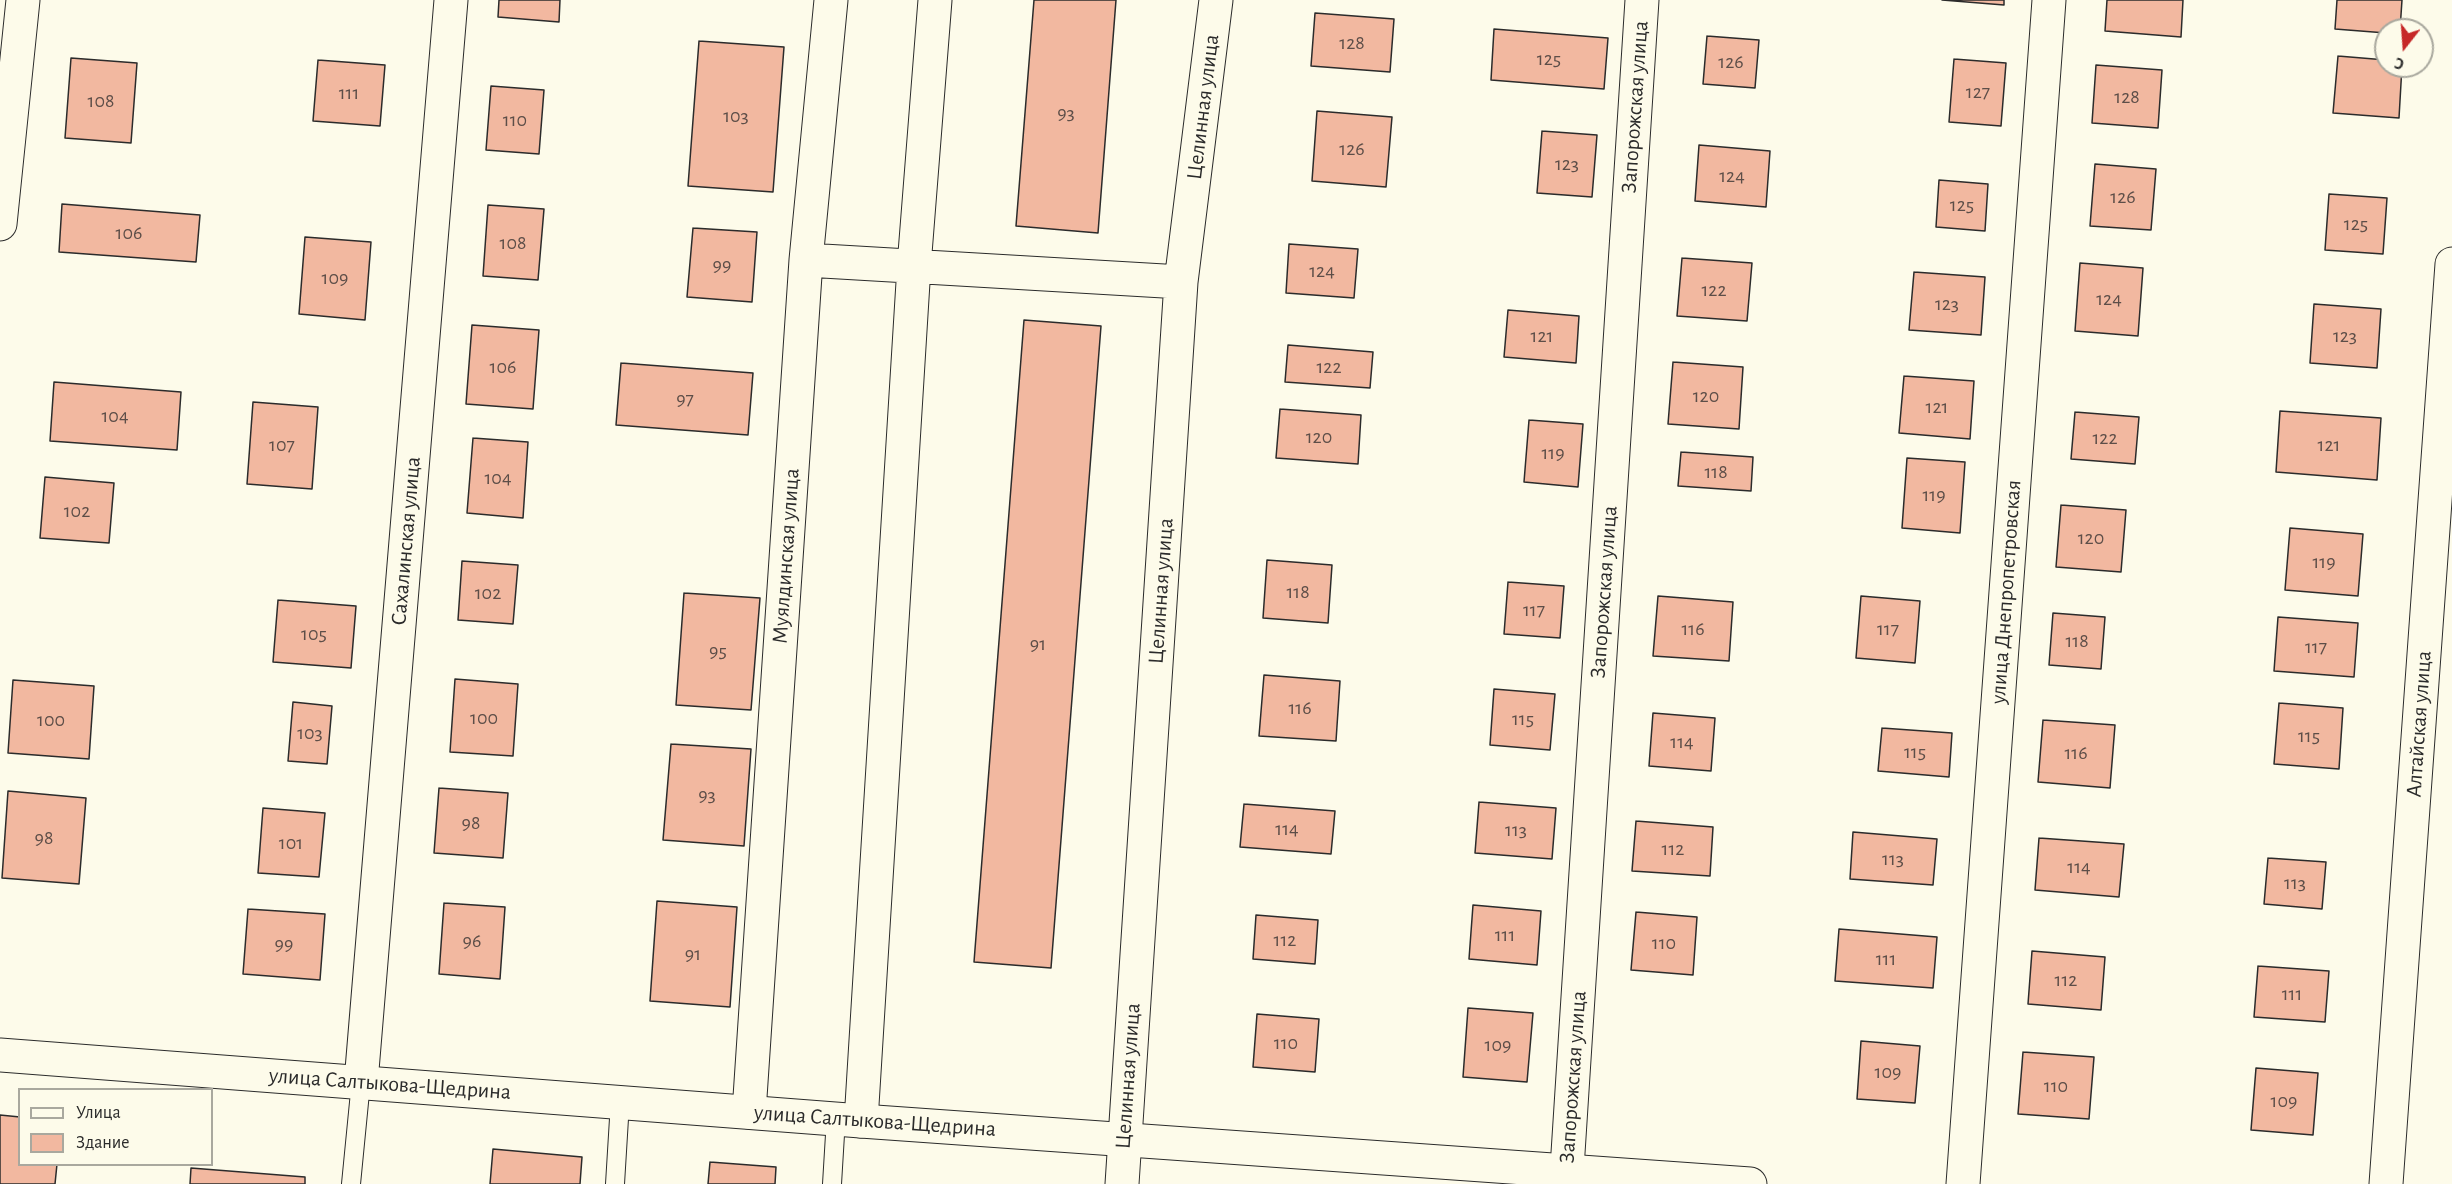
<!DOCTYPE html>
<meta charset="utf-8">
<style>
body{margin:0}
#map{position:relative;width:2452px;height:1184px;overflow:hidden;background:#fdfbea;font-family:"Alegreya Sans",sans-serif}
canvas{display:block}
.legend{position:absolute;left:18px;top:1088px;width:195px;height:78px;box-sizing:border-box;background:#fdfbea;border:2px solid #a9a89e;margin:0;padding:8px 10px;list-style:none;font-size:18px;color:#2b2b2b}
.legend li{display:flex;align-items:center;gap:12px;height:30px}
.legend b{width:30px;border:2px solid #a9a89e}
.north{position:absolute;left:2374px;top:18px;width:60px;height:60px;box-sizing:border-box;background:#fdfbea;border:2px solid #a9a89e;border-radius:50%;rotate:197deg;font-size:16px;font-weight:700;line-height:24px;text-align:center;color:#2b2b2b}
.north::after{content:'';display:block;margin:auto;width:21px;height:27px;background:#c62828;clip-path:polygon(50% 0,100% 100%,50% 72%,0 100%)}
</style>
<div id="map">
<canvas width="2452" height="1184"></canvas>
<ul class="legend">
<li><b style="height:8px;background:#fdfbea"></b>Улица</li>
<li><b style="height:16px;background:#f2b8a0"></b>Здание</li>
</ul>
<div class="north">С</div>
</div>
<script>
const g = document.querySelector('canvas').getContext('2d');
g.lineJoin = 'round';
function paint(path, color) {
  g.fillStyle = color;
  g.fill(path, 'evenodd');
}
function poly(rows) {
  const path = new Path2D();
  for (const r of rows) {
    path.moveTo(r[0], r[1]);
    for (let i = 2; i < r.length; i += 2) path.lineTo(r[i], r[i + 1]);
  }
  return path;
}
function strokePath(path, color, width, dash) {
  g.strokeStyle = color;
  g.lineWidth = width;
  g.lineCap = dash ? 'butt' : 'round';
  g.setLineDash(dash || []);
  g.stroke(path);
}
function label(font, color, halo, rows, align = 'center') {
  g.font = font + ' "Alegreya Sans",sans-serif';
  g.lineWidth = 4.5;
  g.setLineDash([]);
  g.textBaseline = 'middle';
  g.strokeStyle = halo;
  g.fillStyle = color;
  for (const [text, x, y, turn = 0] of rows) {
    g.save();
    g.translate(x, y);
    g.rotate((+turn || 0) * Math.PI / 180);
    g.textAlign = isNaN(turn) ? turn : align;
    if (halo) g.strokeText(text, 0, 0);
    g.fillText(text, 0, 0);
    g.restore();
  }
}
const building = poly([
 [499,0,560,0,559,22,498,17,499,0],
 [1034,0,1116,0,1098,233,1016,226,1034,0],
 [1942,0,2004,0,2004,5,1942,0],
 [2107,0,2183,0,2181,37,2105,31,2107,0],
 [2337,0,2402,0,2400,30,2386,30,2386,33,2335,29,2337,0],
 [1315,13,1394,19,1390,72,1311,66,1315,13],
 [1494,29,1608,38,1604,89,1491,80,1494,29],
 [1707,36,1759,40,1755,88,1703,84,1707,36],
 [699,41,784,47,773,192,688,186,699,41],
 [2338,56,2386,60,2386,66,2402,66,2399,118,2333,113,2338,56],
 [71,58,137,63,131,143,65,138,71,58],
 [1954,59,2006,63,2001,126,1949,122,1954,59],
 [318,60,385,65,380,126,313,121,318,60],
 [2096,65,2162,70,2158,128,2092,123,2096,65],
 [491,86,544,90,539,154,486,150,491,86],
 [1317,111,1392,117,1386,187,1312,181,1317,111],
 [1542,131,1597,135,1592,197,1537,193,1542,131],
 [1699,145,1770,151,1766,207,1695,201,1699,145],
 [2095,164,2156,169,2151,230,2090,226,2095,164],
 [1939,180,1988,184,1985,231,1936,227,1939,180],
 [2329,194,2387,198,2383,254,2325,250,2329,194],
 [62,204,200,215,196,262,59,252,62,204],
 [488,205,544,209,538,280,483,276,488,205],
 [693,228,757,232,752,302,687,297,693,228],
 [305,237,371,242,365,320,299,314,305,237],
 [1289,244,1358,249,1354,298,1286,293,1289,244],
 [1682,258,1752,263,1747,321,1677,316,1682,258],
 [2080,263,2143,268,2138,336,2075,331,2080,263],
 [1914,272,1985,277,1981,335,1909,330,1914,272],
 [2314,304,2381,309,2377,368,2310,363,2314,304],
 [1508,310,1579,316,1576,363,1504,357,1508,310],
 [1024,320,1101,326,1051,968,974,962,1024,320],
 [472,325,539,330,533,409,466,404,472,325],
 [1288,345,1373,352,1370,388,1285,382,1288,345],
 [1673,362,1743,367,1739,429,1668,424,1673,362],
 [621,363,753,373,748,435,616,425,621,363],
 [1904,376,1974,381,1970,439,1899,433,1904,376],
 [54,382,181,392,177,450,50,441,54,382],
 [253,402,318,407,312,489,247,484,253,402],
 [1280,409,1361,415,1358,464,1276,458,1280,409],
 [2280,411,2381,418,2377,480,2276,472,2280,411],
 [2075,412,2139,417,2135,464,2071,459,2075,412],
 [1529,420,1583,424,1578,487,1524,482,1529,420],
 [473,438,528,442,523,518,467,513,473,438],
 [1681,452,1753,457,1751,491,1678,486,1681,452],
 [1907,458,1965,462,1960,533,1902,528,1907,458],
 [45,477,114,483,109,543,40,538,45,477],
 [2061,505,2126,510,2121,572,2056,567,2061,505],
 [2290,528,2363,534,2358,596,2285,590,2290,528],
 [1267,560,1332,565,1328,623,1263,618,1267,560],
 [462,561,518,565,513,624,458,620,462,561],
 [1508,582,1564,586,1560,638,1504,634,1508,582],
 [684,593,760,598,751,710,676,705,684,593],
 [1658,596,1733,602,1729,661,1653,656,1658,596],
 [1861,596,1920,601,1915,663,1856,658,1861,596],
 [278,600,356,606,351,668,273,662,278,600],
 [2053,613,2105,617,2101,669,2049,665,2053,613],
 [2278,617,2358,623,2354,677,2274,671,2278,617],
 [1264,675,1340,681,1336,741,1259,736,1264,675],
 [455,679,518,684,513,756,450,752,455,679],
 [13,680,94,686,89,759,8,753,13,680],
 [1494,689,1555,694,1550,750,1490,745,1494,689],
 [293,702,332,706,327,764,288,761,293,702],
 [2279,703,2343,708,2339,769,2274,764,2279,703],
 [1653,713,1715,718,1711,771,1649,766,1653,713],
 [2043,720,2115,725,2110,788,2038,782,2043,720],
 [1882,728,1952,733,1949,777,1878,771,1882,728],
 [671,744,751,749,744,846,663,840,671,744],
 [439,788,508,793,503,858,434,853,439,788],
 [8,791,86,798,79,884,2,878,8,791],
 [1479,802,1556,808,1552,859,1475,853,1479,802],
 [1244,804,1335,811,1331,854,1240,847,1244,804],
 [263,808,325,813,319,877,258,873,263,808],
 [1636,821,1713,827,1710,876,1632,871,1636,821],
 [1853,832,1937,839,1933,885,1850,879,1853,832],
 [2039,838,2124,844,2119,897,2035,890,2039,838],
 [2268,858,2326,862,2322,909,2264,904,2268,858],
 [657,901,737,907,730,1007,650,1001,657,901],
 [444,903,505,907,500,979,439,974,444,903],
 [1473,905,1541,911,1537,965,1469,959,1473,905],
 [248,909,325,914,320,980,243,974,248,909],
 [1636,912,1697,917,1693,975,1631,970,1636,912],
 [1256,915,1318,920,1315,964,1253,959,1256,915],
 [1839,929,1937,937,1933,988,1835,981,1839,929],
 [2032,951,2105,957,2101,1010,2028,1004,2032,951],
 [2258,966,2329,971,2325,1022,2254,1017,2258,966],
 [1468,1008,1533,1013,1527,1082,1463,1077,1468,1008],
 [1257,1014,1319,1019,1315,1072,1253,1067,1257,1014],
 [1861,1041,1920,1046,1915,1103,1857,1099,1861,1041],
 [2023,1052,2094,1057,2089,1119,2018,1114,2023,1052],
 [2256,1068,2318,1073,2313,1135,2251,1130,2256,1068],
 [0,1115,20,1117,20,1164,57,1164,55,1184,0,1184,0,1115],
 [493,1149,582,1157,580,1184,490,1184,493,1149],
 [710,1162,776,1167,775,1184,708,1184,710,1162],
 [191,1168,305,1177,305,1184,190,1184,191,1168]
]);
const service = poly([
 [351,1184,361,1082],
 [615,1184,620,1102],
 [832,1184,836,1118]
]);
const minor = poly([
 [0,224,23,0],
 [806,260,1181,282],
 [361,1082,451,0],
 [749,1112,806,260,831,0],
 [861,1121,914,266,935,0],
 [1122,1184,1181,282,1216,0],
 [1566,1184,1642,0],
 [1963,1184,2049,0],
 [2386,1184,2452,264]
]);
const tertiary = poly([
 [0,1055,861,1121,1750,1184]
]);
const numberNames = [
 ["128",1352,43],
 ["125",1549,59],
 ["126",1731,62],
 ["127",1978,92],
 ["111",349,93],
 ["128",2127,97],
 ["108",101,101],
 ["93",1066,113],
 ["103",736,116],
 ["110",515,120],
 ["126",1352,149],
 ["123",1567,164],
 ["124",1732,176],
 ["126",2123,197],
 ["125",1962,205],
 ["125",2356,224],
 ["106",129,233],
 ["108",513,243],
 ["99",722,265],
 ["124",1322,271],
 ["109",335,278],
 ["122",1714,290],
 ["124",2109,299],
 ["123",1947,304],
 ["121",1542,336],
 ["123",2345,336],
 ["106",503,367],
 ["122",1329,367],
 ["120",1706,396],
 ["97",685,399],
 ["121",1937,407],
 ["104",115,416],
 ["120",1319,437],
 ["122",2105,438],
 ["107",282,445],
 ["121",2329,445],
 ["119",1553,453],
 ["118",1716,472],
 ["104",498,478],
 ["119",1934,495],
 ["102",77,511],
 ["120",2091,538],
 ["119",2324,562],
 ["118",1298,592],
 ["102",488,593],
 ["117",1534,610],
 ["116",1693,629],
 ["117",1888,629],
 ["105",314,634],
 ["118",2077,641],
 ["91",1038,644],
 ["117",2316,647],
 ["95",718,651],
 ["116",1300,708],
 ["100",484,718],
 ["115",1523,719],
 ["100",51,720],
 ["103",310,733],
 ["115",2309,736],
 ["114",1682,742],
 ["115",1915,752],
 ["116",2076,753],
 ["93",707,795],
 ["98",471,823],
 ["114",1287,829],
 ["113",1516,830],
 ["98",44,838],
 ["101",291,843],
 ["112",1673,849],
 ["113",1893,859],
 ["114",2079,867],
 ["113",2295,883],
 ["111",1505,935],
 ["112",1285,940],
 ["96",472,941],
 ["110",1664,943],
 ["99",284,944],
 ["91",693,954],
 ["111",1886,959],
 ["112",2066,980],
 ["111",2292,994],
 ["110",1286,1043],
 ["109",1498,1045],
 ["109",1888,1072],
 ["110",2056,1086],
 ["109",2284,1101]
];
const streetNames = [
 ["Целинная улица",1203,107,-83],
 ["Запорожская улица",1635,107,-86],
 ["Сахалинская улица",406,541,-85],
 ["Муялдинская улица",786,556,-86],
 ["Целинная улица",1161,591,-86],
 ["Запорожская улица",1604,592,-86],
 ["улица Днепропетровская",2006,592,-86],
 ["Алтайская улица",2419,724,-86],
 ["Целинная улица",1128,1076,-86],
 ["Запорожская улица",1573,1077,-86],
 ["улица Салтыкова-Щедрина",390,1084,4],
 ["улица Салтыкова-Щедрина",875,1121,4]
];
paint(building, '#f2b8a0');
strokePath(building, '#2b2b2b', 1.5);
strokePath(service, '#2b2b2b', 20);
strokePath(minor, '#2b2b2b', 35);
strokePath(tertiary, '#2b2b2b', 35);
strokePath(service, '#fdfbea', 18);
strokePath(minor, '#fdfbea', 33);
strokePath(tertiary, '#fdfbea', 33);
label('20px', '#5d4e48', null, numberNames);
label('22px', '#2b2b2b', '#fdfbea', streetNames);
</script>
